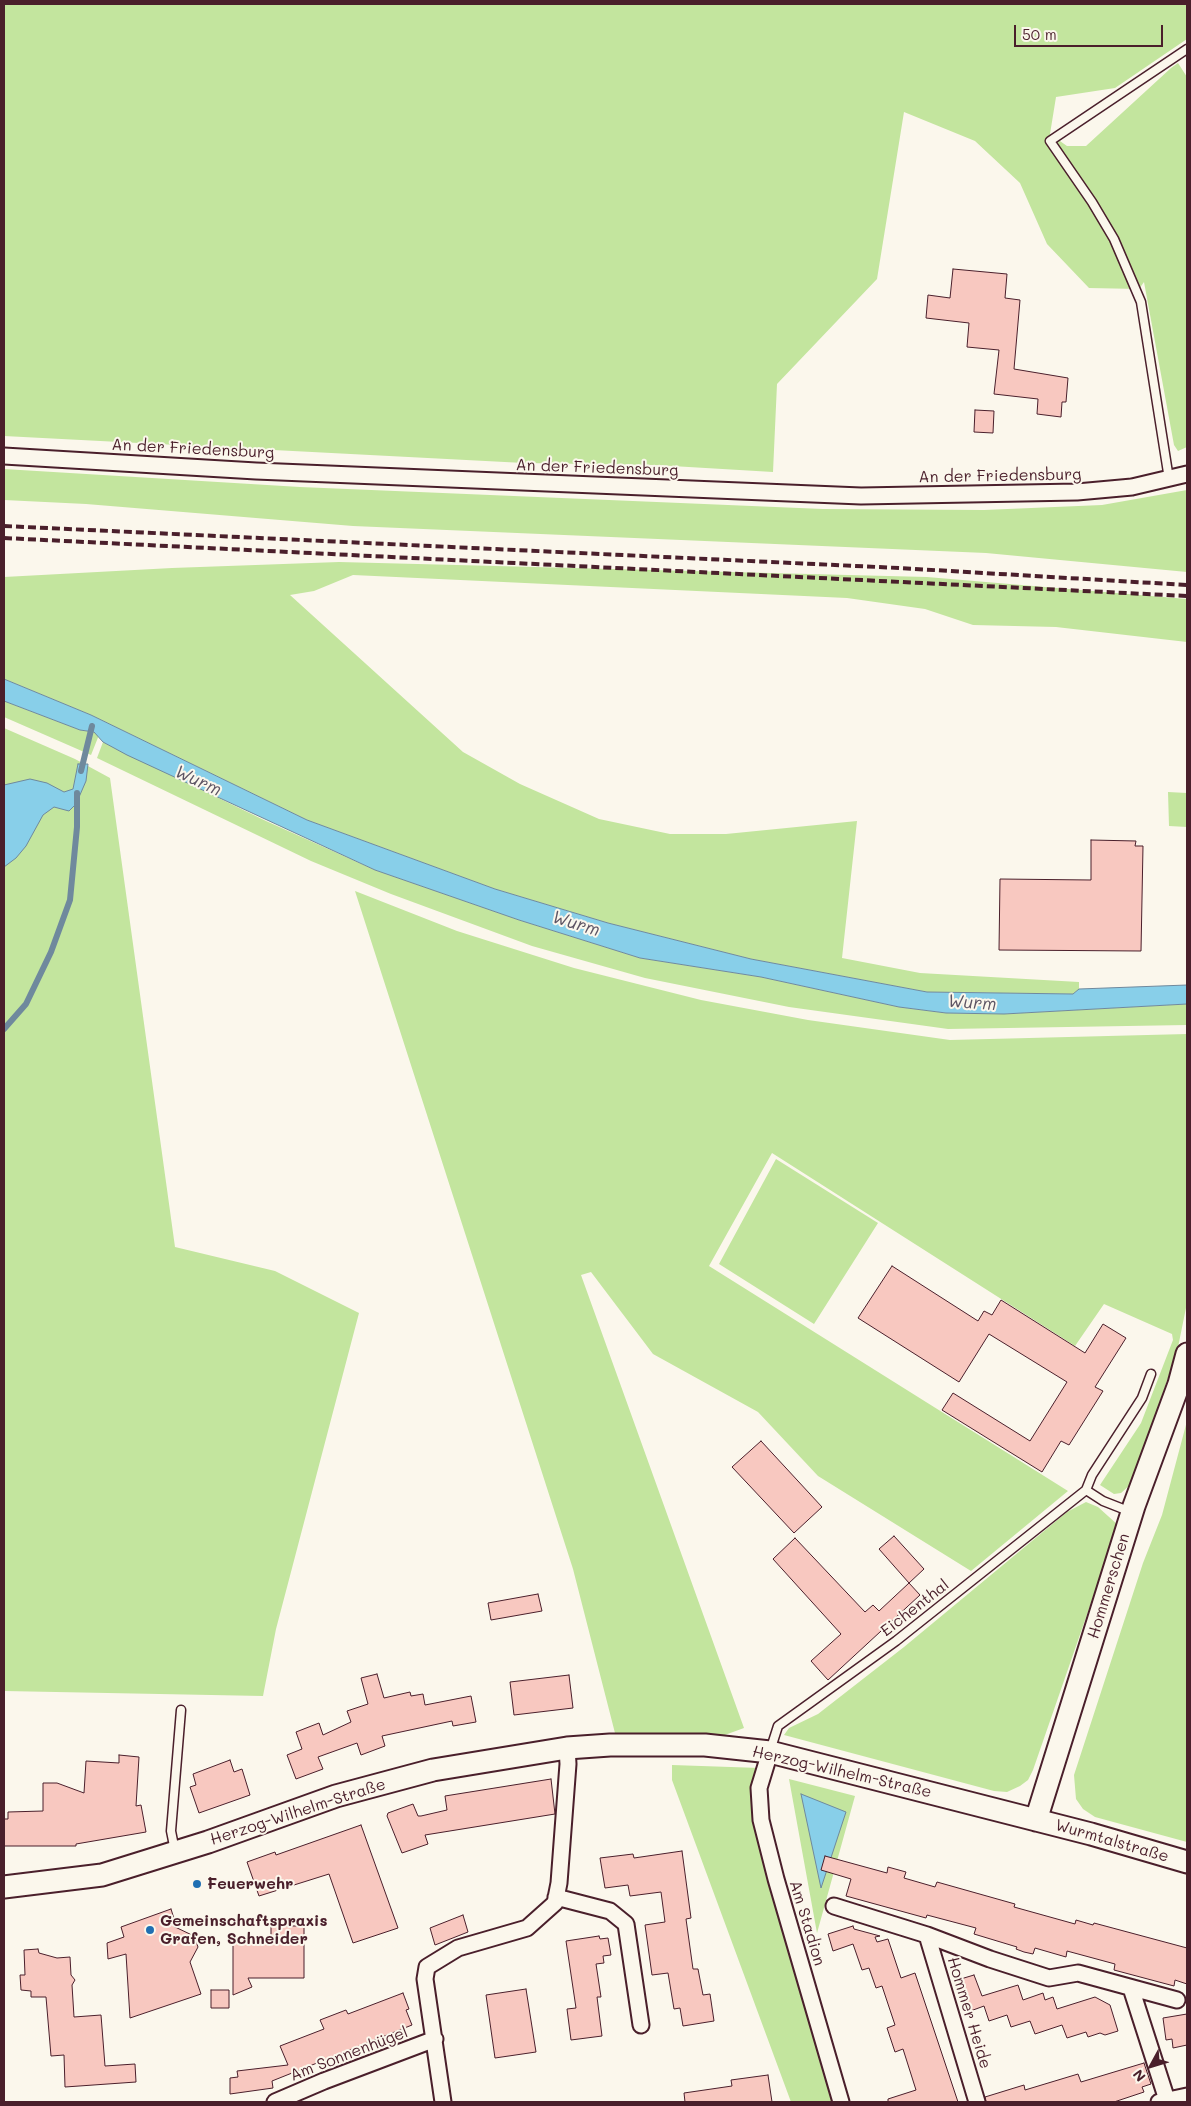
<!DOCTYPE html>
<meta charset="utf-8">
<style>
body{margin:0}
#map{position:relative;width:1191px;height:2106px;overflow:hidden;background:#fbf7ec;font-family:Mali,sans-serif}
canvas{display:block}
.frame{position:absolute;inset:0;border:5px solid #4a1f2b;pointer-events:none}
.north{position:absolute;left:1126px;top:2041px;width:50px;height:50px;-webkit-text-stroke:4px #fbf7ec;paint-order:stroke;rotate:231deg;font-size:14px;font-weight:700;line-height:20px;text-align:center;color:#4a1f2b}
.north::after{content:'';display:block;margin:auto;width:18px;height:22px;background:#4a1f2b;clip-path:polygon(50% 0,100% 100%,50% 72%,0 100%)}
.scale{position:absolute;left:1014px;top:25px;width:149px;height:22px;box-sizing:border-box;border:2px solid #4a1f2b;border-top:0;padding-left:6px;font-size:15px;line-height:18px;white-space:nowrap;color:#4a1f2b;-webkit-text-stroke:4px #fbf7ec;paint-order:stroke}
</style>
<div id="map">
<canvas width="1191" height="2106"></canvas>
<div class="frame"></div>
<div class="north">N</div>
<div class="scale">50 m</div>
</div>
<script>
const g = document.querySelector('canvas').getContext('2d');
g.lineJoin = 'round';
function paint(path, color) {
  g.fillStyle = color;
  g.fill(path, 'evenodd');
}
function poly(rows) {
  const path = new Path2D();
  for (const r of rows) {
    path.moveTo(r[0], r[1]);
    for (let i = 2; i < r.length; i += 2) path.lineTo(r[i], r[i + 1]);
  }
  return path;
}
function strokePath(path, color, width, dash) {
  g.strokeStyle = color;
  g.lineWidth = width;
  g.lineCap = dash ? 'butt' : 'round';
  g.setLineDash(dash || []);
  g.stroke(path);
}
function label(font, color, halo, rows, align = 'center') {
  g.font = font + ' Mali,sans-serif';
  g.lineWidth = 4;
  g.setLineDash([]);
  g.textBaseline = 'middle';
  g.strokeStyle = halo;
  g.fillStyle = color;
  for (const [text, x, y, turn = 0] of rows) {
    g.save();
    g.translate(x, y);
    g.rotate((+turn || 0) * Math.PI / 180);
    g.textAlign = isNaN(turn) ? turn : align;
    if (halo) g.strokeText(text, 0, 0);
    g.fillText(text, 0, 0);
    g.restore();
  }
}
const green = poly([
 [4,4,1187,4,1187,39,1115,88,1056,97,1050,134,1067,146,1086,146,1171,68,1178,63,1187,77,1187,447,1178,451,1174,445,1144,282,1139,289,1089,288,1047,244,1020,183,975,141,904,112,877,279,777,384,773,472,655,465,524,463,4,436],
 [4,469,300,487,823,509,984,510,1102,505,1187,490,1187,572,986,553,353,526,86,504,4,500],
 [339,562,927,577,1187,599,1187,642,1056,627,973,625,925,609,847,598,353,575,314,591,290,595,463,752,520,784,599,819,670,834,726,834,857,821,842,958,920,973,1079,982,1079,989,1073,994,927,992,751,959,608,923,495,889,307,820,91,715,4,679,4,577,172,568],
 [4,701,80,730,94,732,99,735,91,755,4,717],
 [4,728,75,759,110,778,175,1247,275,1271,359,1313,276,1629,263,1696,4,1691],
 [103,742,266,821,375,870,519,920,640,958,761,977,899,1007,946,1013,1004,1014,1187,1004,1187,1025,948,1029,789,1007,645,978,532,946,391,894,311,861,97,758],
 [1168,792,1187,793,1187,827,1169,826],
 [355,891,457,931,574,968,701,1000,808,1020,950,1040,1187,1034,1187,1303,1177,1352,1131,1484,1121,1493,1114,1494,1100,1485,1141,1423,1173,1340,1172,1334,1104,1304,1075,1346,772,1153,709,1266,1068,1491,971,1571,818,1476,758,1412,653,1354,591,1272,581,1275,744,1728,722,1736,663,1733,616,1737,573,1569],
 [776,1159,878,1223,814,1324,719,1264],
 [1187,1421,1187,1842,1095,1817,1083,1809,1076,1799,1074,1775,1143,1563,1162,1515],
 [1086,1502,1098,1507,1118,1525,1033,1770,1028,1780,1020,1786,1007,1792,994,1791,784,1735,789,1728,818,1714,904,1647,1067,1512],
 [672,1765,760,1768,755,1788,835,2102,791,2102,672,1780],
 [789,1779,855,1796,817,1933]
]);
const water = poly([
 [4,679,91,715,307,820,495,889,608,923,751,959,927,992,1073,994,1079,989,1187,985,1187,1004,1004,1014,946,1013,899,1007,761,977,640,958,519,920,375,870,127,755,103,742,94,732,80,730,4,701,4,679],
 [78,764,88,764,86,781,76,804,69,811,54,807,43,815,26,846,16,858,4,867,4,785,30,779,47,783,64,792,73,789,78,764],
 [801,1794,846,1812,821,1888,801,1794]
]);
const stream = poly([
 [81,771,92,726],
 [4,1029,26,1004,51,952,70,900,77,827,77,793]
]);
const building = poly([
 [953,269,1007,274,1005,298,1020,300,1014,369,1068,378,1066,402,1062,402,1061,417,1037,414,1038,399,994,394,999,350,967,347,969,323,926,318,928,295,950,298,953,269],
 [975,410,994,411,993,433,974,432,975,410],
 [1091,840,1136,841,1135,846,1143,846,1141,951,999,950,1000,879,1091,880,1091,840],
 [892,1266,978,1321,984,1311,992,1315,1001,1300,1085,1353,1103,1324,1126,1338,1095,1387,1103,1391,1069,1445,1061,1441,1042,1472,942,1410,953,1393,1030,1441,1067,1382,989,1334,959,1382,858,1318,892,1266],
 [761,1441,822,1507,794,1533,732,1467,761,1441],
 [894,1536,924,1569,909,1583,879,1549,894,1536],
 [795,1538,865,1612,873,1605,879,1611,909,1583,920,1595,828,1680,811,1661,841,1634,773,1559,795,1538],
 [538,1594,542,1611,491,1620,488,1603,538,1594],
 [377,1674,384,1698,410,1692,411,1696,423,1694,425,1705,471,1696,476,1722,453,1726,452,1721,382,1736,385,1746,361,1755,357,1743,318,1757,323,1769,296,1779,287,1755,302,1749,296,1732,319,1723,323,1735,351,1722,347,1711,368,1704,361,1678,377,1674],
 [569,1675,573,1708,514,1715,510,1682,569,1675],
 [119,1755,139,1757,136,1806,141,1805,146,1832,76,1844,76,1846,4,1846,4,1819,8,1819,8,1812,43,1811,43,1783,57,1783,84,1793,86,1761,119,1763,119,1755],
 [230,1760,234,1772,242,1769,250,1795,199,1813,190,1787,196,1785,193,1774,230,1760],
 [551,1779,555,1814,425,1835,428,1844,402,1853,387,1816,388,1813,413,1804,418,1816,421,1816,447,1810,445,1796,551,1779],
 [361,1825,398,1928,353,1943,329,1874,259,1896,247,1862,275,1852,276,1855,361,1825],
 [682,1851,691,1918,686,1919,693,1969,698,1969,703,1995,710,1994,714,2021,683,2026,680,2008,674,2009,668,1973,652,1975,645,1925,665,1922,661,1892,630,1896,628,1885,605,1888,600,1858,633,1854,634,1858,682,1851],
 [825,1856,887,1873,888,1867,906,1872,904,1878,935,1887,937,1882,1015,1904,1014,1907,1075,1924,1076,1920,1093,1925,1094,1923,1187,1948,1187,1984,1175,1980,1174,1986,1114,1970,1115,1964,1067,1951,1066,1957,1035,1948,1033,1954,1024,1952,1016,1949,1017,1947,974,1934,976,1928,927,1915,926,1918,846,1896,851,1879,821,1870,825,1856],
 [171,1909,176,1925,173,1926,194,1936,198,1947,190,1962,201,1994,130,2018,126,1954,108,1959,107,1943,124,1937,121,1927,171,1909],
 [463,1915,468,1932,435,1945,430,1928,463,1915],
 [271,1926,304,1926,304,1978,248,1978,252,1987,233,1995,233,1939,271,1939,271,1926],
 [853,1926,854,1929,880,1936,875,1937,877,1942,888,1939,901,1978,915,1973,958,2102,888,2102,888,2099,916,2090,903,2049,895,2052,887,2028,895,2025,882,1986,876,1988,869,1968,862,1970,853,1944,833,1951,828,1934,853,1926],
 [599,1936,600,1939,608,1938,611,1955,603,1956,604,1963,596,1964,601,1997,597,1997,602,2036,571,2040,567,2009,576,2008,566,1941,599,1936],
 [38,1949,39,1953,57,1958,70,1957,71,1975,75,1980,72,1985,74,2017,101,2015,105,2066,135,2064,136,2082,65,2087,64,2055,51,2056,46,1997,31,1997,31,1991,21,1990,20,1975,25,1975,24,1950,38,1949],
 [974,1975,982,1996,1018,1985,1023,2000,1043,1993,1045,2000,1053,1997,1057,2009,1095,1997,1110,2005,1118,2031,1105,2035,1100,2033,1088,2037,1086,2032,1067,2038,1062,2025,1035,2034,1030,2021,1011,2027,1007,2015,989,2021,984,2006,965,2013,954,1981,974,1975],
 [526,1989,536,2052,495,2058,486,1995,526,1989],
 [211,1990,229,1990,229,2008,211,2008,211,1990],
 [403,1993,409,2009,406,2010,412,2025,272,2081,273,2088,230,2094,230,2078,238,2077,237,2071,288,2065,280,2046,324,2029,320,2020,346,2010,348,2014,403,1993],
 [1187,2014,1187,2045,1173,2048,1172,2039,1166,2040,1163,2018,1187,2014],
 [1144,2063,1151,2084,1142,2087,1144,2092,1114,2102,986,2102,985,2097,1024,2085,1025,2090,1078,2074,1081,2082,1144,2063],
 [768,2075,772,2102,685,2102,684,2093,732,2086,731,2080,768,2075]
]);
const lane = poly([
 [1169,479,1141,302,1114,239,1092,202,1050,141,1187,49],
 [1086,1490,1103,1501,1131,1512],
 [770,1751,778,1726,896,1641,1086,1490,1092,1475,1142,1398,1151,1374],
 [175,1851,171,1831,181,1710]
]);
const street = poly([
 [4,456,256,471,861,496,1077,492,1132,487,1187,474],
 [770,1752,759,1788,761,1820,776,1879,841,2102],
 [556,1897,610,1911,626,1924,641,2025],
 [834,1906,927,1935,990,1959,1049,1978,1078,1973,1177,2000],
 [927,1935,977,2102],
 [1131,1988,1167,2100],
 [275,2102,324,2081,435,2039],
 [443,2102,425,1979,427,1967,458,1948,527,1928,555,1903,559,1883,568,1764,567,1748],
 [1159,2102,1187,2096]
]);
const secondary = poly([
 [1036,1820,1134,1506,1179,1384,1187,1354],
 [4,1887,102,1875,208,1842,336,1796,433,1770,567,1748,610,1745,705,1745,770,1752,1091,1834,1187,1862]
]);
const rail = poly([
 [4,526,899,568,1187,585],
 [4,538,1187,596]
]);
const markers = [
 [197,1884,5,"#1f6fb2"],
 [150,1930,5,"#1f6fb2"]
];
const streetNames = [
 ["An der Friedensburg",193,449,3],
 ["An der Friedensburg",597,468,2],
 ["An der Friedensburg",1000,476,-1],
 ["Hommerschen",1109,1586,-73],
 ["Eichenthal",915,1608,-38],
 ["Herzog-Wilhelm-Straße",842,1772,13],
 ["Herzog-Wilhelm-Straße",298,1812,-18],
 ["Wurmtalstraße",1112,1841,16],
 ["Am Stadion",807,1923,73],
 ["Hommer Heide",969,2013,73],
 ["Am Sonnenhügel",349,2054,-21]
];
const poiNames = [
 ["Feuerwehr",207,1884],
 ["Gemeinschaftspraxis",160,1921],
 ["Grafen, Schneider",160,1939]
];
const waterNames = [
 ["Wurm",198,781,25],
 ["Wurm",576,924,17],
 ["Wurm",972,1003,4]
];
paint(green, '#c3e59e');
paint(water, '#88cfe9');
strokePath(water, '#6f899d', 1);
strokePath(stream, '#6f899d', 6);
paint(building, '#f8c8c0');
strokePath(building, '#4a1f2b', 1);
strokePath(lane, '#4a1f2b', 11);
strokePath(street, '#4a1f2b', 19);
strokePath(secondary, '#4a1f2b', 25);
strokePath(lane, '#fbf7ec', 8);
strokePath(street, '#fbf7ec', 15);
strokePath(secondary, '#fbf7ec', 21);
strokePath(rail, '#4a1f2b', 4, [8, 4]);
for (const [x, y, r, color] of markers) {
  const dot = new Path2D();
  dot.arc(x, y, r, 0, 2 * Math.PI);
  g.fillStyle = color;
  g.fill(dot);
  strokePath(dot, '#fbf7ec', 2);
}
label('16px', '#4a1f2b', '#fbf7ec', streetNames);
label('bold 16px', '#4a1f2b', '#fbf7ec', poiNames, 'left');
label('italic 18px', '#5d5464', '#fbf7ec', waterNames);
</script>
